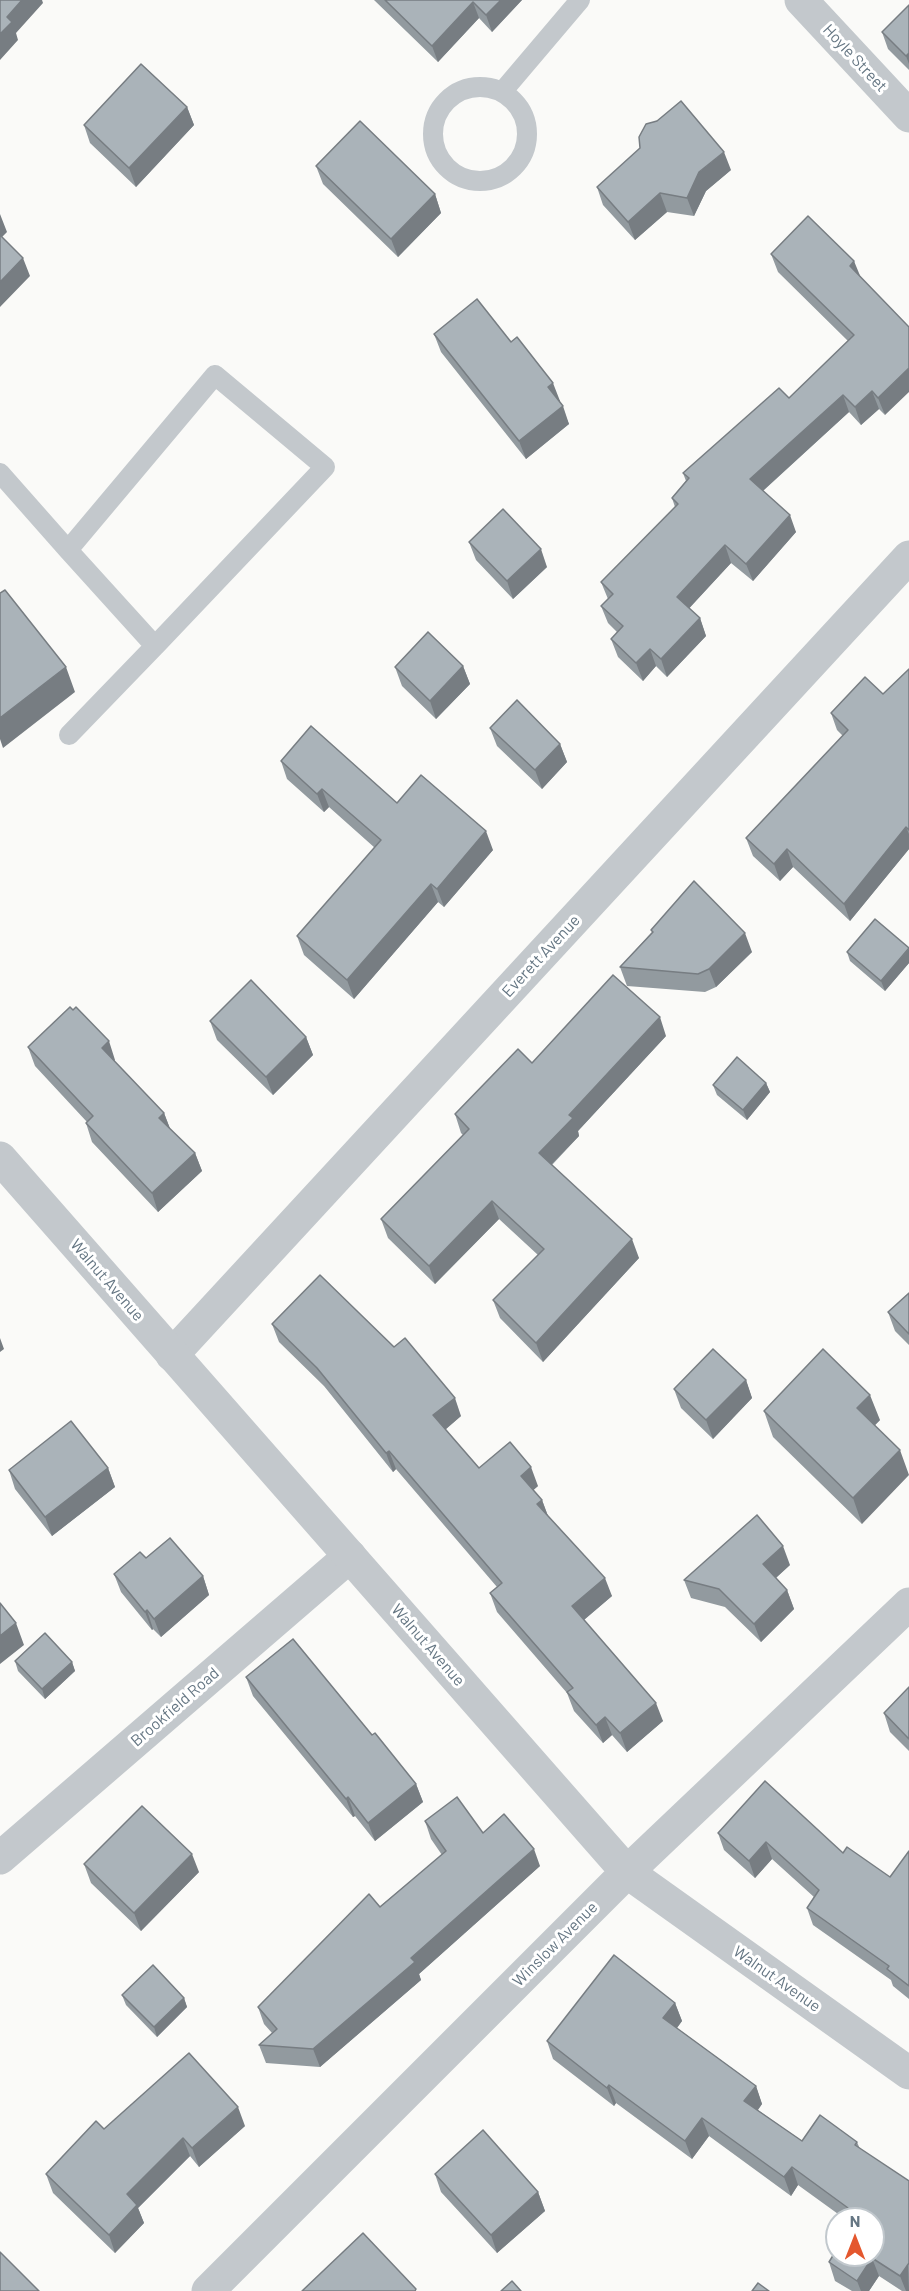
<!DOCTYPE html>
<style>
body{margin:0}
#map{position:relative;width:909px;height:2291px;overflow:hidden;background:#fafaf8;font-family:Barlow,sans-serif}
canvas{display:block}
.north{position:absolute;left:825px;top:2207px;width:60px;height:60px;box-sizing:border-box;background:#fff;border:2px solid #c1c8cd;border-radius:50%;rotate:0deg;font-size:16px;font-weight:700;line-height:24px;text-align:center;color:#657683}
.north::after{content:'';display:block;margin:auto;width:21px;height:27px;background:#e4572e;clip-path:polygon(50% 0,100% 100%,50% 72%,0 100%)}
</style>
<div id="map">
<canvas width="909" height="2291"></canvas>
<div class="north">N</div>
</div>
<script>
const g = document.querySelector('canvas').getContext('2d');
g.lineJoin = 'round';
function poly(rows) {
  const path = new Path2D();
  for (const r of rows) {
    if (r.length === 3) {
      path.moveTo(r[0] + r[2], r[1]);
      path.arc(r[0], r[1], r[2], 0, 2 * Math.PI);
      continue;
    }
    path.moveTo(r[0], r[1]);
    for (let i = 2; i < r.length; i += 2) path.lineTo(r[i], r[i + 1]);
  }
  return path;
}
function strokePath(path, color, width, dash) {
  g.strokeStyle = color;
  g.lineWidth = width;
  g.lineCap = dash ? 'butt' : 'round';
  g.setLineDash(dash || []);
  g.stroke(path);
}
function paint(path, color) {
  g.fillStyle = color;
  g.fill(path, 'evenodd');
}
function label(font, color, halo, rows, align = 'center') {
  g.font = font + ' Barlow,sans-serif';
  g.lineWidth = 6;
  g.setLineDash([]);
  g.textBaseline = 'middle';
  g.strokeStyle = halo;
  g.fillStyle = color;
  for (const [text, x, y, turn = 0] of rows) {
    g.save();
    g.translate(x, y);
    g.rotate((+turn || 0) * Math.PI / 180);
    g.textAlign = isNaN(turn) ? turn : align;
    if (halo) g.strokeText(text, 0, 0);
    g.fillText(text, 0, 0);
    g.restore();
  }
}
const service = poly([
 [480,134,47],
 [502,92,580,0],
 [0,473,68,550,155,646,325,467,215,375,68,550],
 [69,735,155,646]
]);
const minor = poly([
 [801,0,909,116],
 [172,1355,909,557],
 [0,1858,350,1556]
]);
const tertiary = poly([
 [0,1158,627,1872,909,2073],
 [208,2291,627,1872,909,1604]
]);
const wall = poly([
 [374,0,522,0,492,32,479,18,438,62],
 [909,5,909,70,888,49,882,32],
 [187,107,194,125,136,187,90,143,84,125],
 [316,166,435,194,441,213,398,257,323,184],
 [731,170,706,191,694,216,667,212,635,240,603,205,597,187],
 [771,254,854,261,885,415,879,409,861,425,849,412,763,491,796,532,753,581,731,563,689,608,700,618,706,636,667,677,656,666,643,681,618,657,611,639,618,633,608,623,601,606,608,599,601,582,675,507,672,498,686,481,683,473,789,398,848,341,778,272],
 [434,334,511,342,560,401,559,402,569,424,526,459,441,352],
 [469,542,547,567,513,599,476,560],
 [463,666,470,684,436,719,402,686,395,667],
 [909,669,909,849,850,921,793,867,780,881,753,856,746,838,843,736,837,730,831,713,883,694],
 [490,728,560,744,567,762,542,789,497,746],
 [281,761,397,803,493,850,444,907,438,902,354,999,304,955,297,936,375,848,329,807,324,812,287,779],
 [651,930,752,952,716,987,705,992,627,986,620,967,652,932],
 [909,948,909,963,885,991,850,961,847,952],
 [210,1021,306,1037,313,1055,273,1095,217,1040],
 [666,1036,578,1131,579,1136,552,1165,639,1258,543,1362,500,1318,493,1300,538,1255,499,1219,435,1284,388,1238,381,1219,463,1135,461,1133,455,1114,532,1063],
 [28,1047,115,1060,114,1061,164,1113,170,1129,195,1153,202,1171,158,1212,92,1142,86,1123,87,1122,35,1066],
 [766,1083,770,1092,747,1120,717,1095,713,1085],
 [909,1293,909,1345,895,1331,888,1312],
 [272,1324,461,1416,445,1430,479,1468,538,1486,533,1490,542,1500,548,1516,612,1596,584,1620,663,1721,627,1752,612,1735,603,1743,574,1711,567,1693,497,1612,490,1593,497,1587,396,1469,393,1472,324,1386,279,1342],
 [746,1380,752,1398,713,1439,681,1408,674,1389],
 [764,1411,880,1420,875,1425,862,1524,773,1437],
 [108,1468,115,1487,52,1536,15,1489,9,1470],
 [790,1565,776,1578,787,1590,794,1609,761,1642,725,1607,691,1598,684,1580],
 [114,1574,203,1576,209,1595,161,1637,153,1629,152,1630,121,1592],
 [15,1661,72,1662,75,1671,45,1699,18,1671],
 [246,1677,372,1735,416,1784,423,1802,375,1841,355,1816,353,1817,253,1696],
 [909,1687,909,1751,890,1732,884,1713],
 [425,1821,483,1833,540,1866,419,1974,421,1980,320,2067,266,2063,259,2045,272,2033,264,2024,258,2007,442,1855,431,1839],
 [718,1833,843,1853,890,1877,909,1851,909,1999,893,1986,891,1980,813,1925,807,1908,814,1897,772,1859,755,1878,724,1850],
 [84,1864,199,1872,141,1931,91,1883],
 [122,1995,184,1998,187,2007,157,2037,126,2005],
 [675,2003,682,2021,677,2028,756,2086,762,2104,758,2110,802,2141,857,2142,860,2149,909,2181,909,2291,902,2291,879,2276,869,2291,852,2291,835,2281,829,2262,873,2219,845,2219,798,2185,791,2196,709,2136,692,2159,616,2103,614,2106,553,2059,547,2041],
 [245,2126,199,2167,190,2156,138,2208,144,2223,115,2253,53,2193,46,2174,104,2129],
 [435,2174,538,2192,545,2211,497,2253,441,2192]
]);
const shadedWall = poly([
 [22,0,42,0,43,3,16,33,18,40,0,60,0,34,7,17],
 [501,0,522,0,492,32,486,15],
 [473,2,479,18,438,62,432,46],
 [909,53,909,64,906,56],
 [187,107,194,125,136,187,129,168],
 [724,152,731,170,706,191,694,216,687,198,699,172],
 [660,193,667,212,635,240,628,222],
 [435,194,441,213,398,257,391,239],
 [0,214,7,232,0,239],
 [23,258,30,276,0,307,0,282],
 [854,261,861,278,850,266],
 [909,368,909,392,885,415,878,398],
 [553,383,560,401,554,406,548,387],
 [872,391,879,409,861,425,855,407],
 [843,395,849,412,756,497,750,479],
 [563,406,569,424,526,459,519,441],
 [790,515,796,532,753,581,746,564],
 [725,545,731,563,684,614,677,597],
 [541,549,547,567,513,599,507,581],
 [700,618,706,636,667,677,661,659],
 [650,649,656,666,643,681,636,663],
 [463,666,470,684,436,719,430,701],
 [66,667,75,692,3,748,0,739,0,718],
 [560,744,567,762,542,789,535,770],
 [322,789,329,807,324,812,317,794],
 [906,827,909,834,909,849,850,921,844,904],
 [486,831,493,850,444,907,437,889],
 [787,849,793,867,780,881,774,864],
 [431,884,438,902,354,999,347,980],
 [745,933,752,952,716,987,709,969],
 [909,949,909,963,885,991,881,981],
 [660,1017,666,1036,578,1131,579,1136,545,1171,539,1153,569,1115],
 [306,1037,313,1055,273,1095,266,1077],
 [109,1041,115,1060,109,1066,102,1048],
 [766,1083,770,1092,747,1120,743,1110],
 [164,1113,171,1131,159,1118],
 [195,1153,202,1171,158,1212,152,1193],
 [492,1201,499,1219,435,1284,429,1266],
 [632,1239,639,1258,543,1362,536,1343],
 [0,1338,4,1349,0,1352],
 [746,1380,752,1398,713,1439,706,1420],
 [870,1395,880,1420,866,1434,857,1408],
 [455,1398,461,1416,440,1434,433,1415],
 [900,1450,909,1475,862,1524,853,1498],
 [389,1451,396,1469,393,1472,386,1453],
 [531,1467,538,1486,528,1495,521,1476],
 [108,1468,115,1487,52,1536,45,1517],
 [542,1500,549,1519,537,1504],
 [783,1546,790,1565,770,1583,763,1564],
 [203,1576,209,1595,161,1637,154,1619],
 [605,1578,612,1596,579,1624,572,1606],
 [787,1590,794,1609,761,1642,754,1624],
 [147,1610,153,1629,152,1630,145,1612],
 [16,1623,24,1645,0,1664,0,1636],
 [72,1662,75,1671,45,1699,42,1689],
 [656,1703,663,1721,627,1752,620,1733],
 [605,1717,612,1735,603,1743,596,1725],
 [416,1784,423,1802,375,1841,368,1823],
 [348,1797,355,1816,353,1817,346,1799],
 [766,1842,772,1859,755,1878,749,1861],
 [534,1849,540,1866,419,1974,421,1980,320,2067,313,2049,411,1958],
 [192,1854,199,1872,141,1931,134,1913],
 [184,1998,187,2007,157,2037,154,2027],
 [675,2003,682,2021,670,2037,663,2018],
 [609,2085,616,2103,614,2106,607,2088],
 [756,2086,762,2104,751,2119,744,2101],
 [238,2107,245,2126,199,2167,192,2148],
 [702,2118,709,2136,692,2159,685,2141],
 [183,2138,190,2156,138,2208,144,2223,115,2253,109,2235,127,2194],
 [792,2167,798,2185,791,2196,784,2177],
 [538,2192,545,2211,497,2253,491,2235],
 [872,2258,879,2276,869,2291,861,2291,857,2281],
 [908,2263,909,2291,906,2291,900,2276]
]);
const building = poly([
 [0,0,22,0,7,17,12,22,0,34,0,0],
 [385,0,501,0,486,15,473,2,432,46,385,0],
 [909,5,909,53,906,56,882,32,909,5],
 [141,64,187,107,129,168,84,125,141,64],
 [681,101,724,152,699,172,687,198,660,193,628,222,597,187,640,148,639,137,646,124,657,121,681,101],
 [360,121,435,194,391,239,316,166,360,121],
 [808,216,854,261,850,266,909,327,909,368,878,398,872,391,855,407,843,395,750,479,790,515,746,564,725,545,677,597,700,618,661,659,650,649,636,663,611,639,623,626,601,606,613,594,601,582,678,504,672,498,689,478,683,473,779,388,789,398,854,335,771,254,808,216],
 [0,235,23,258,0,282,0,235],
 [477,299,511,342,517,337,553,383,548,387,563,406,519,441,434,334,477,299],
 [503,509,541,549,507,581,469,542,503,509],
 [5,590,66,667,0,718,0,593,5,590],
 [428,632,463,666,430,701,395,667,428,632],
 [909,669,909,830,906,827,844,904,787,849,774,864,746,838,848,730,831,713,865,677,883,694,909,669],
 [517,700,560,744,535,770,490,728,517,700],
 [311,726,397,803,421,775,486,831,437,889,431,884,347,980,297,936,381,840,322,789,317,794,281,761,311,726],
 [694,881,745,933,709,969,698,974,620,967,653,932,651,930,694,881],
 [875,919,909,948,881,981,847,952,875,919],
 [613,975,660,1017,569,1115,573,1118,539,1153,632,1239,536,1343,493,1300,544,1249,492,1201,429,1266,381,1219,469,1129,455,1114,518,1049,532,1063,613,975],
 [251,980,306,1037,266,1077,210,1021,251,980],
 [70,1007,73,1010,76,1007,109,1041,102,1048,164,1113,159,1118,195,1153,152,1193,86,1123,93,1116,28,1047,70,1007],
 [737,1057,766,1083,743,1110,713,1085,737,1057],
 [320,1275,394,1347,405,1338,455,1398,433,1415,479,1468,510,1442,531,1467,521,1476,542,1500,537,1504,605,1578,572,1606,656,1703,620,1733,605,1717,596,1725,567,1692,573,1688,490,1593,502,1583,389,1451,386,1453,317,1368,272,1324,320,1275],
 [909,1293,909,1334,888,1312,909,1293],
 [713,1349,746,1380,706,1420,674,1389,713,1349],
 [823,1349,870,1395,857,1408,900,1450,853,1498,764,1411,823,1349],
 [71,1421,108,1468,45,1517,9,1470,71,1421],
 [757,1515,783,1546,763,1564,787,1590,754,1624,719,1589,684,1580,757,1515],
 [170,1538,203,1576,154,1619,147,1610,145,1612,114,1574,140,1552,146,1558,170,1538],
 [0,1603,16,1623,0,1636,0,1603],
 [45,1633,72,1662,42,1689,15,1661,45,1633],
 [293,1639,372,1735,375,1733,416,1784,368,1823,348,1797,346,1799,246,1677,293,1639],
 [909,1687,909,1739,884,1713,909,1687],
 [765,1781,843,1853,847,1847,890,1877,909,1851,909,1986,887,1969,889,1966,807,1908,819,1890,766,1842,749,1861,718,1833,765,1781],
 [457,1797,483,1833,504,1814,534,1849,411,1958,415,1962,313,2049,259,2045,277,2029,258,2007,369,1894,380,1907,446,1851,425,1821,457,1797],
 [142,1806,192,1854,134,1913,84,1864,142,1806],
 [614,1955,675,2003,663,2018,756,2086,744,2101,802,2141,820,2115,857,2142,855,2145,909,2181,909,2263,900,2276,872,2258,857,2281,829,2262,837,2249,837,2255,873,2255,873,2219,857,2219,859,2216,792,2167,784,2177,702,2118,685,2141,609,2085,607,2088,547,2041,614,1955],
 [153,1965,184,1998,154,2027,122,1995,153,1965],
 [189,2053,238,2107,192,2148,183,2138,127,2194,137,2205,109,2235,46,2174,96,2121,104,2129,189,2053],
 [483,2130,538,2192,491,2235,435,2174,483,2130],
 [363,2233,416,2289,415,2291,302,2291,363,2233],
 [0,2252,39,2291,0,2291,0,2252],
 [512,2281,521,2291,501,2291,512,2281],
 [758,2283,769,2291,752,2291,758,2283]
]);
const streetNames = [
 ["Hoyle Street",855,58,47],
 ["Everett Avenue",541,956,-47],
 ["Walnut Avenue",107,1280,49],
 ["Walnut Avenue",428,1645,49],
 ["Brookfield Road",175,1707,-41],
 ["Winslow Avenue",555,1944,-45],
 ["Walnut Avenue",777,1979,35]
];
strokePath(service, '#c3c8cc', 20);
strokePath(minor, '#c3c8cc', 33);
strokePath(tertiary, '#c3c8cc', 33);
paint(wall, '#929a9f');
paint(shadedWall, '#777d82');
paint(building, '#aab3b9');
strokePath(building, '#777d82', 1.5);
label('16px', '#657683', '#fff', streetNames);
</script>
